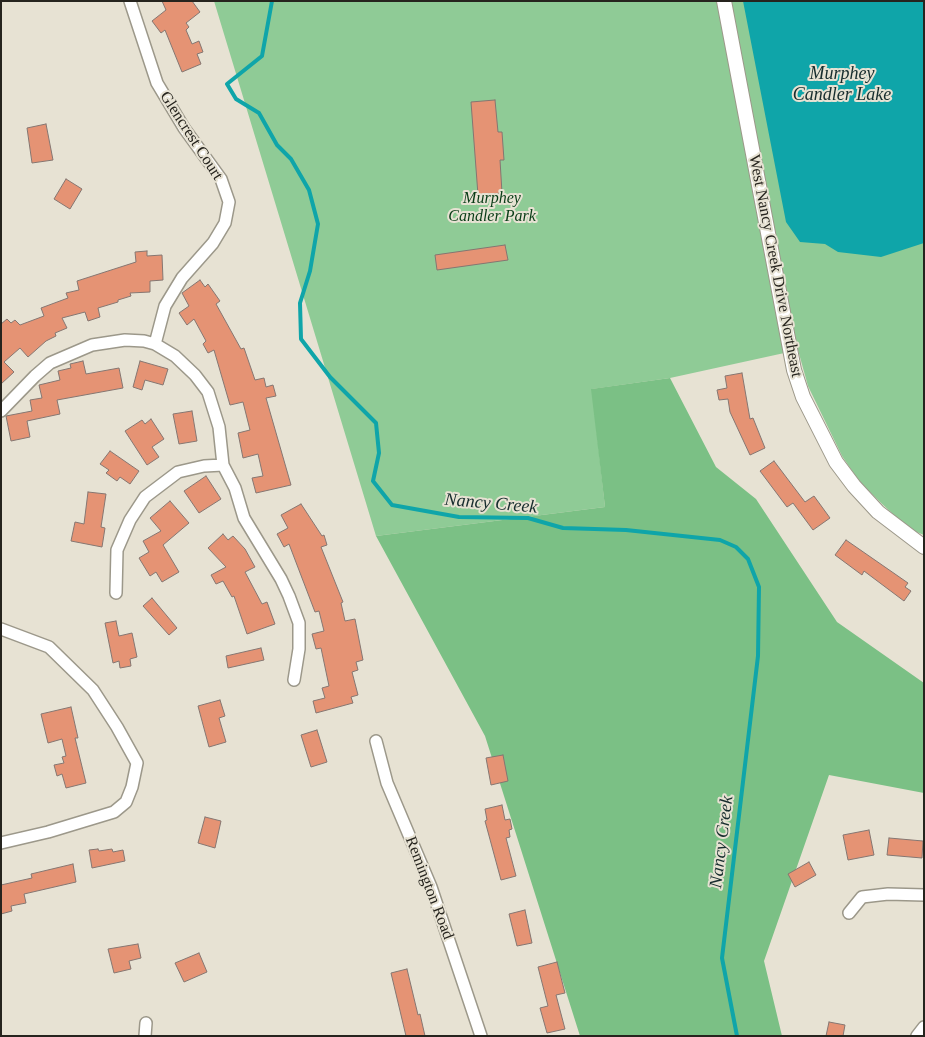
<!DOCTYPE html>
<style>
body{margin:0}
#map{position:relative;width:925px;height:1037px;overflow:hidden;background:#e7e2d3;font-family:Georgia,serif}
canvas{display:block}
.frame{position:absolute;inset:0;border:2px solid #26241e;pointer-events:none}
</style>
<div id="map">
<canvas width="925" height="1037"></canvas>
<div class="frame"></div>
</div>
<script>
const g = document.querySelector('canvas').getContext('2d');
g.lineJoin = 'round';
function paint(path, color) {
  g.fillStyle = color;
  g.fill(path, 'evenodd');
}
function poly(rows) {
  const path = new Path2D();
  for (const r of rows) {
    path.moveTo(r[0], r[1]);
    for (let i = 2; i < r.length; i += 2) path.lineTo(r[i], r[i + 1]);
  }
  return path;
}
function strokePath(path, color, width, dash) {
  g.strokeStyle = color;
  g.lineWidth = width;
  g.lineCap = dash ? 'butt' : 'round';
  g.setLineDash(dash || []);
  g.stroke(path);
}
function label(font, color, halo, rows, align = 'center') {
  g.font = font + ' Georgia,serif';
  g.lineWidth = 4;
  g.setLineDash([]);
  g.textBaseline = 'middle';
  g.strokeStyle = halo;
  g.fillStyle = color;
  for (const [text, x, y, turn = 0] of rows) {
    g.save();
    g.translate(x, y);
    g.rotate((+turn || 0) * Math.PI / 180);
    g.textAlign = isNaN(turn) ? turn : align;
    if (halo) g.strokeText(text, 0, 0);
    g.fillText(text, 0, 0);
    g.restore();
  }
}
const green = poly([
 [214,1,924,1,924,535,909,529,880,502,859,481,842,456,808,386,798,350,670,378,592,389,605,507,376,536]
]);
const forest = poly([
 [670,378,716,467,756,499,837,622,924,683,924,793,829,775,764,961,782,1036,580,1036,485,736,376,536,605,507,591,389]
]);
const water = poly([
 [743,1,924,1,924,243,881,257,838,252,825,244,800,242,786,222]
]);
const stream = poly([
 [272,1,262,56,227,84,236,99,259,113,277,145,291,159,309,190,318,224,310,271,300,303,301,339,330,377,376,423,379,453,373,481,392,505,459,517,528,518,563,528,626,530,720,540,736,547,748,559,759,587,758,656,722,958,737,1036]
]);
const building = poly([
 [162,1,192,1,200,12,186,23,189,27,186,30,192,44,199,41,203,52,197,54,201,64,182,72,165,30,161,33,152,21,166,10,162,1],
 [495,100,498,132,502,132,504,160,500,160,502,193,478,195,471,102,495,100],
 [46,124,53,160,32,163,27,128,46,124],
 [66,179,82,189,70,209,54,199,66,179],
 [505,245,508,260,437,270,435,255,505,245],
 [147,251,147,256,162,255,163,280,150,281,150,292,130,293,131,296,118,300,118,302,98,308,100,317,88,321,85,312,62,318,67,328,55,333,56,336,46,341,28,357,20,348,4,362,14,372,1,384,1,324,7,319,11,323,15,320,20,325,44,316,41,308,68,298,66,293,79,290,77,281,136,262,135,252,147,251],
 [200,280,205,287,208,284,220,301,216,304,241,349,244,348,255,380,264,378,266,387,273,385,276,396,266,398,291,485,256,493,252,478,263,476,258,454,243,458,238,433,250,430,243,402,230,405,214,350,208,353,203,344,206,341,194,319,187,325,179,313,189,306,182,293,200,280],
 [83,361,86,374,119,368,123,388,57,400,60,414,27,421,30,437,11,441,6,416,32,411,30,400,42,398,39,385,60,380,58,371,71,368,70,364,83,361],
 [140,361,168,369,163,385,145,380,142,390,133,387,140,361],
 [742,373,750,419,753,418,765,448,750,455,730,412,728,399,719,400,717,390,727,388,725,376,742,373],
 [192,411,197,441,179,444,173,414,192,411],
 [151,419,164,439,152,447,159,457,147,465,125,431,142,420,145,424,151,419],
 [110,451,139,471,130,484,120,477,117,481,106,473,109,470,100,464,110,451],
 [774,461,805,502,814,496,830,518,813,530,793,503,787,507,760,471,774,461],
 [206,476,221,499,199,513,184,491,206,476],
 [88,492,106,494,101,527,105,528,102,547,71,541,75,522,84,524,88,492],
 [170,501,189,523,163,545,179,572,162,582,156,572,150,576,139,558,149,552,143,541,161,531,150,518,170,501],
 [301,504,322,536,324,535,327,545,321,547,343,602,341,603,345,621,355,619,363,660,356,662,358,670,352,672,358,695,351,697,353,703,316,713,313,701,325,698,322,688,329,686,321,648,316,649,312,634,324,631,319,611,315,612,289,544,284,547,277,534,288,528,281,515,301,504],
 [223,534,228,540,233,536,245,549,255,567,245,572,262,604,267,602,275,624,247,634,234,596,232,597,223,581,216,584,211,575,226,567,208,548,223,534],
 [846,540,908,583,905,587,911,591,904,601,864,571,862,575,835,555,846,540],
 [152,598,177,628,169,635,143,606,152,598],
 [116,621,119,636,132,633,137,657,130,659,131,666,120,668,119,661,113,663,105,623,116,621],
 [261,648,264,660,228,668,226,656,261,648],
 [220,700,225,716,219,718,226,742,209,747,198,706,220,700],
 [71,707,78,738,75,738,86,783,66,788,62,774,57,776,54,765,64,763,62,757,66,756,62,739,48,743,41,714,71,707],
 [317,730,327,762,311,767,301,735,317,730],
 [503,755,508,781,491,785,486,758,503,755],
 [502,805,505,820,510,819,512,829,509,830,510,837,506,838,516,876,501,880,485,821,487,820,485,809,502,805],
 [205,817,221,821,215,848,198,843,205,817],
 [869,830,874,855,848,860,843,835,869,830],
 [889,838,923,841,922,858,887,855,889,838],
 [98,849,99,851,112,849,113,852,123,850,125,861,92,868,89,850,98,849],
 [809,862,816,875,795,887,788,874,809,862],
 [73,864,76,882,24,894,26,903,11,906,12,911,1,914,1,885,32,878,31,874,73,864],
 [525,910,532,943,517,946,509,914,525,910],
 [138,944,141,958,129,961,131,969,114,973,108,949,138,944],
 [199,953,207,972,184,982,175,963,199,953],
 [557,962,565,993,556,995,565,1029,547,1033,540,1008,548,1006,538,967,557,962],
 [407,969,418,1015,420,1014,425,1036,406,1036,391,973,407,969],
 [829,1022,845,1025,843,1036,826,1036,829,1022]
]);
const minor = poly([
 [130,1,157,83,184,128,221,179,229,202,225,223,213,243,182,278,165,306,155,344],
 [1,411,35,376,50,363,92,345,125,340,144,341,155,344,175,356,195,375,208,392,219,427,223,465,235,488,244,518,281,579,289,596,299,623,299,649,294,680],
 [116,593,117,550,130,520,145,497,178,472,204,466,223,465],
 [1,629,49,647,93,690,117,727,137,763,132,787,126,802,114,812,48,832,1,843],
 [376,741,387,783,431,887,481,1036],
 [849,913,862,897,888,894,924,895],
 [145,1036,146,1023],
 [917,1036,924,1027]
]);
const tertiary = poly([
 [724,1,794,370,803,397,836,462,854,486,878,512,924,547]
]);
const streetNames = [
 ["Glencrest Court",191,136,57],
 ["West Nancy Creek Drive Northeast",775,266,79],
 ["Remington Road",429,888,69]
];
const parkNames = [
 ["Murphey",492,199],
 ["Candler Park",492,217]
];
const waterNames = [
 ["Murphey",842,74],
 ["Candler Lake",842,95],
 ["Nancy Creek",491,504,5],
 ["Nancy Creek",722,842,-83]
];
paint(green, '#8fcb96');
paint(forest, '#7bc085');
paint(water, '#0fa5a9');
strokePath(stream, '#0fa5a9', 4);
paint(building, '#e59374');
strokePath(building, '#857671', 1);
strokePath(minor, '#9c988a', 14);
strokePath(tertiary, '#9c988a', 16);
strokePath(minor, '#fff', 11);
strokePath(tertiary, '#fff', 14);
label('16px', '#26241e', '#e7e2d3', streetNames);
label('italic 16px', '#083c16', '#e7e2d3', parkNames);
label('italic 18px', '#172d2e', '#e7e2d3', waterNames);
</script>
